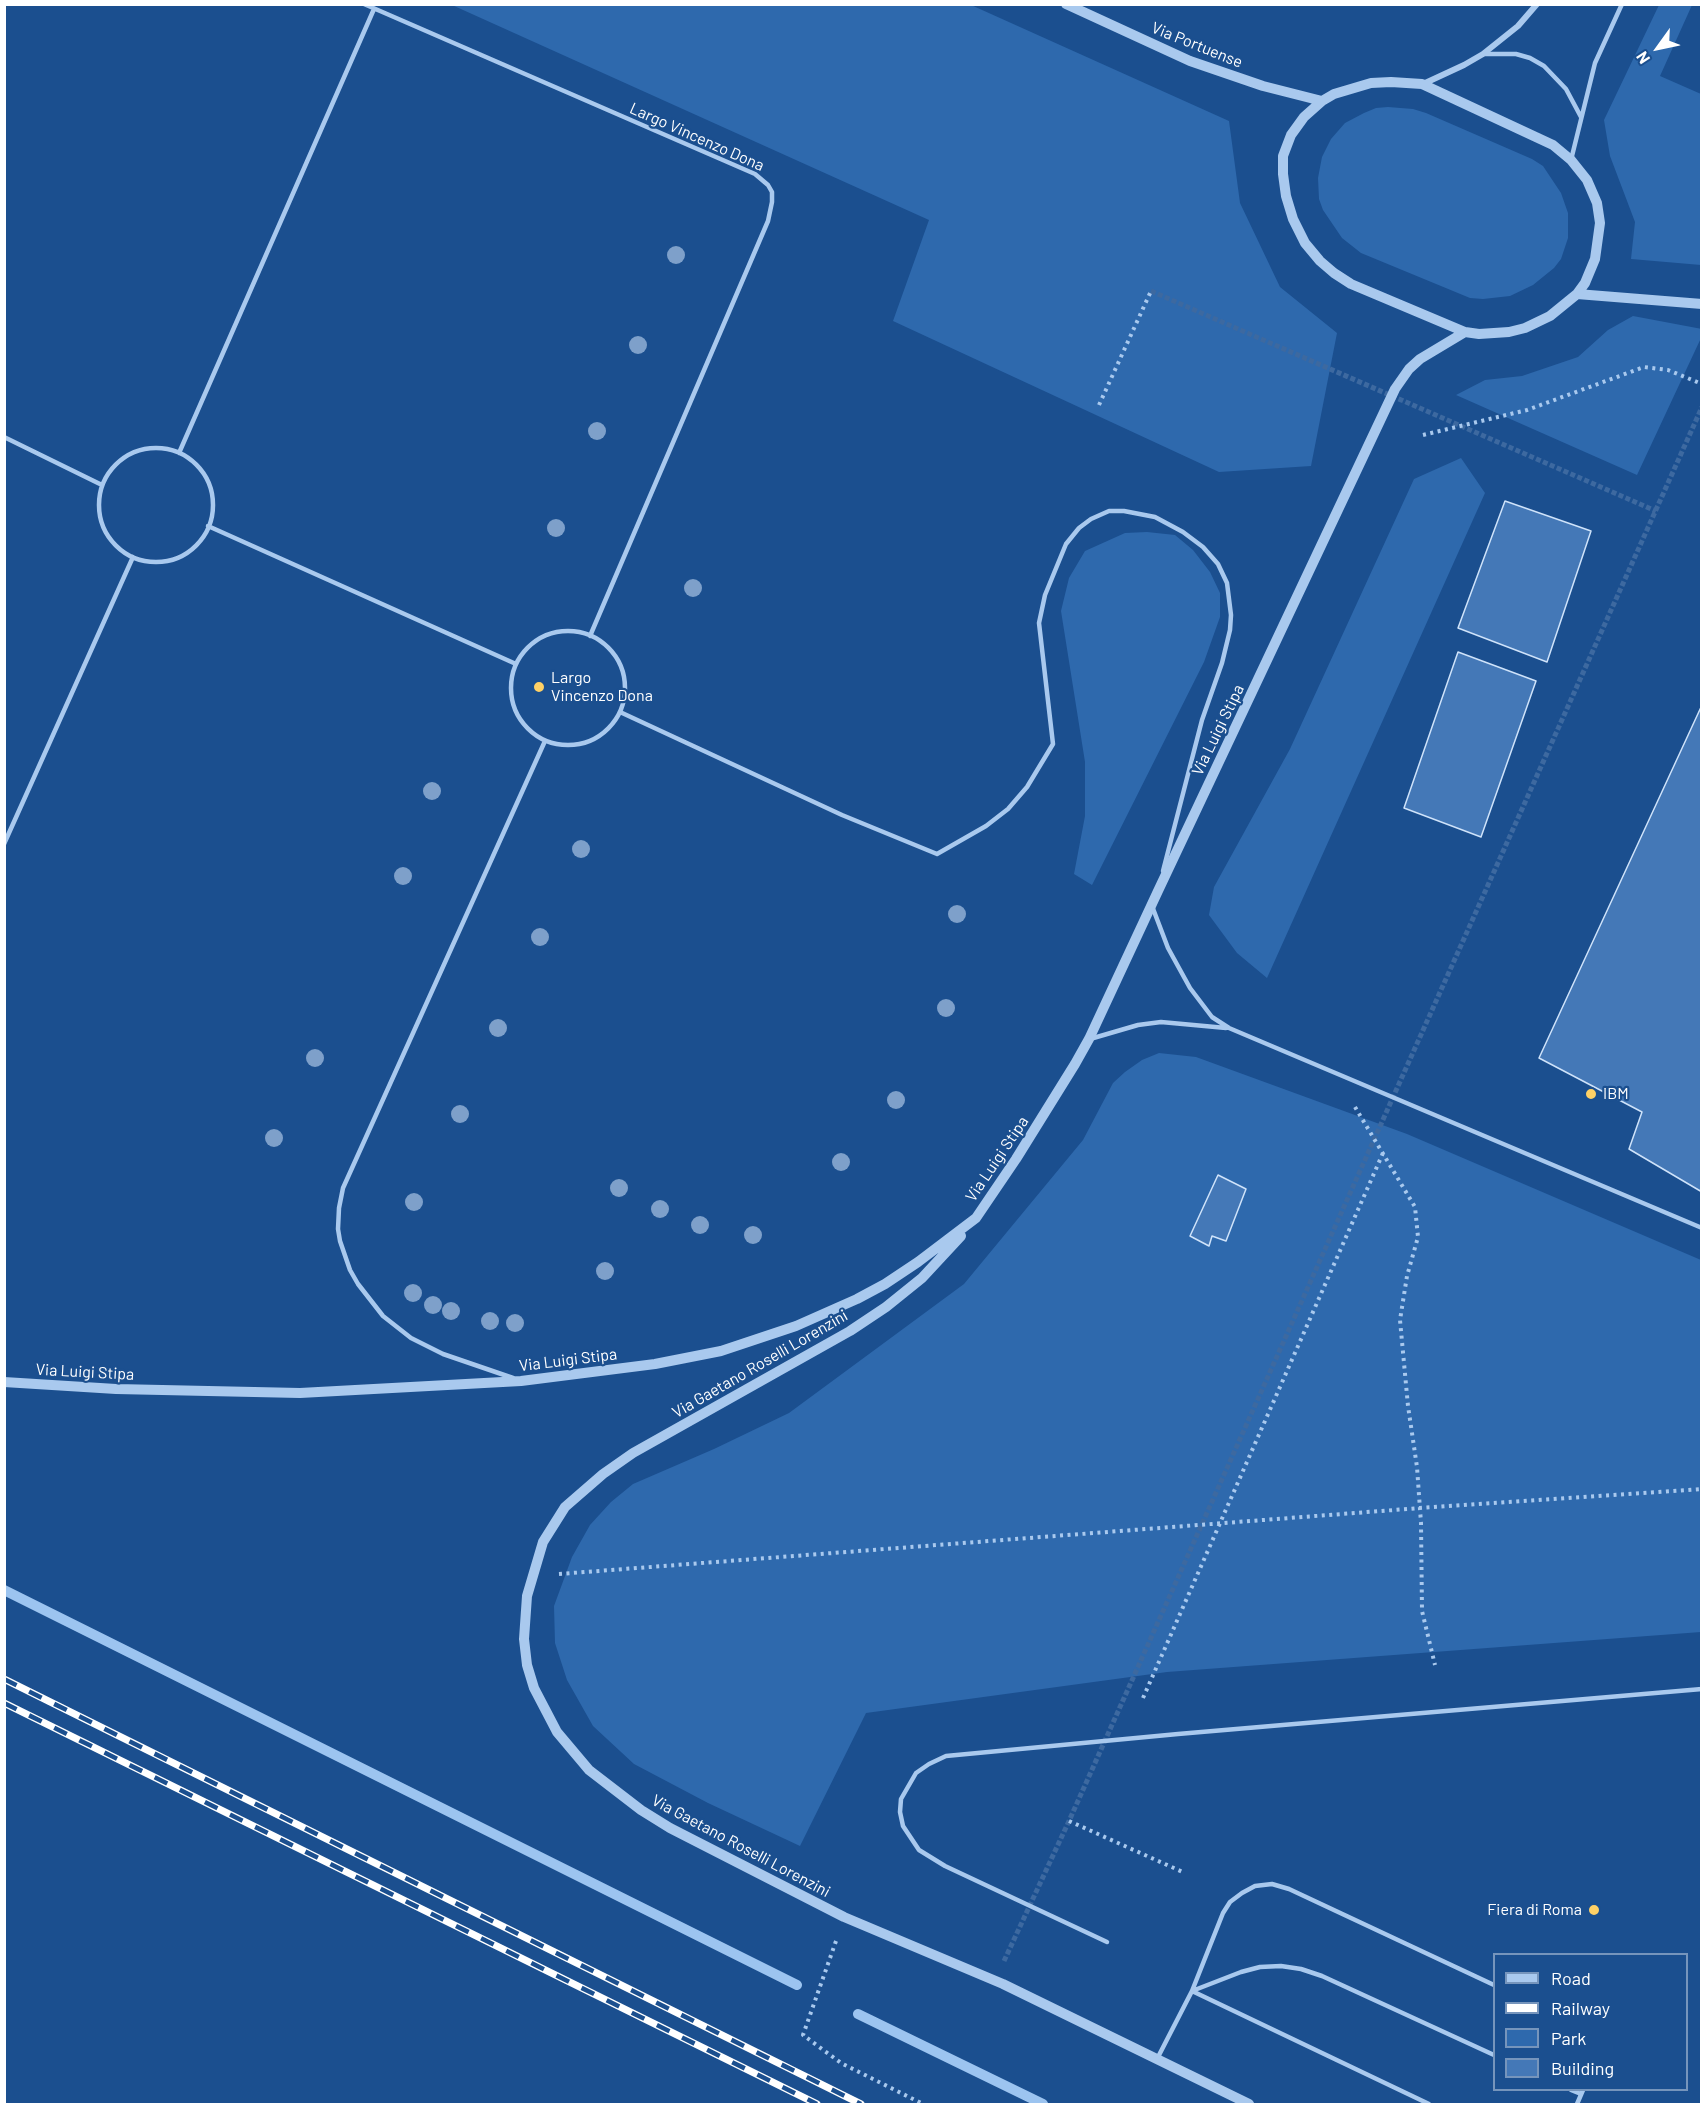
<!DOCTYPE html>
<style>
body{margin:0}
#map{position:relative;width:1706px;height:2109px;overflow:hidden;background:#1b4f8f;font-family:Barlow,sans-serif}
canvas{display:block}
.frame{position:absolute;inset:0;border:6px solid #fff;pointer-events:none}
.legend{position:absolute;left:1493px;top:1953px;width:195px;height:138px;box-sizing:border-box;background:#1b4f8f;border:2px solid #7695bc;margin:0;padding:8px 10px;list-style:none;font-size:18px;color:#fff}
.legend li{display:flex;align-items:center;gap:12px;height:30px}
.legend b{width:30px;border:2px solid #7695bc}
.north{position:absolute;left:1628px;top:18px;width:60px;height:60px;-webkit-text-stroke:4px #1b4f8f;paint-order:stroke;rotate:237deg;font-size:16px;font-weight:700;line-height:24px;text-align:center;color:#fff}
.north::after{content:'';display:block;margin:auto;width:21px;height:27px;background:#fff;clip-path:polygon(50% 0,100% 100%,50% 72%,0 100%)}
</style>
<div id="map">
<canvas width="1706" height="2109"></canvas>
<div class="frame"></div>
<ul class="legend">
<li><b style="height:8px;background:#a9c9ee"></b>Road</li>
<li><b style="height:8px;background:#fff"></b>Railway</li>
<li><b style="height:16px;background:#2e69ad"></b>Park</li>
<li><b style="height:16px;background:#4478b7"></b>Building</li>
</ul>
<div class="north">N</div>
</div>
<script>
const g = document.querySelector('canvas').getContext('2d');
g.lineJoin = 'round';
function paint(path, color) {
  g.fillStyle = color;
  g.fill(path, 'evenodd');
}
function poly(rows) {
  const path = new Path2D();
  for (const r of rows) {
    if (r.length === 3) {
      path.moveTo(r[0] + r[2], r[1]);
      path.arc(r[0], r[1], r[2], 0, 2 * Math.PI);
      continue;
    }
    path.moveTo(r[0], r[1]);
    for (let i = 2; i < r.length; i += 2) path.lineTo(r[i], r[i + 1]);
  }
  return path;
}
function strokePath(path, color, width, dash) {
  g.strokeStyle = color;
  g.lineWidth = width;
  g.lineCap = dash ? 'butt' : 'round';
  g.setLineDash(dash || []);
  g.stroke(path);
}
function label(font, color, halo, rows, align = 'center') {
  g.font = font + ' Barlow,sans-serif';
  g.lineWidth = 4.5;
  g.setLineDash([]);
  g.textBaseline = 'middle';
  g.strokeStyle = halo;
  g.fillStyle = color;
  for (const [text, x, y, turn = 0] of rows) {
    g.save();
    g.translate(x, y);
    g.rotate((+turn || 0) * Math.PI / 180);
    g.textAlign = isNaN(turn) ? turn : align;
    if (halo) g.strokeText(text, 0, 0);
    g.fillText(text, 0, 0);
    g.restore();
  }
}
const green = poly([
 [452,5,971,5,1229,121,1240,203,1280,287,1337,333,1311,466,1219,472,893,321,929,220],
 [1659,5,1692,5,1660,76,1701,94,1701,265,1631,259,1635,222,1610,156,1604,120],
 [1388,107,1413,109,1426,113,1532,159,1543,166,1561,193,1568,213,1568,238,1561,259,1554,268,1533,285,1510,296,1483,299,1470,298,1361,253,1342,238,1323,210,1319,199,1318,178,1322,157,1331,139,1345,123,1364,113,1376,108],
 [1633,316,1702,329,1701,338,1637,475,1456,395,1485,380,1522,376,1578,357,1608,330],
 [1461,458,1485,493,1267,978,1237,953,1209,915,1214,887,1290,749,1414,479],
 [1147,532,1175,535,1193,550,1210,572,1220,593,1220,617,1204,662,1092,885,1074,874,1085,816,1085,762,1061,611,1069,578,1085,551,1125,533],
 [1159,1053,1196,1057,1407,1134,1701,1260,1701,1632,1167,1672,866,1713,800,1846,708,1803,634,1764,593,1726,567,1680,555,1643,554,1606,572,1557,590,1525,611,1502,633,1484,714,1449,789,1413,964,1284,1083,1140,1113,1083,1125,1072,1142,1060]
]);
const stream = poly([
 [4,1590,797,1985],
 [858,2014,1043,2104]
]);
const building = poly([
 [1505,501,1591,531,1547,662,1458,628,1505,501],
 [1458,652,1536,681,1481,837,1404,808,1458,652],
 [1702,705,1702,1192,1629,1149,1642,1112,1539,1058,1702,705],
 [1218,1175,1246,1189,1226,1241,1212,1236,1209,1246,1190,1236,1218,1175]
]);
const pedestrianTunnel = poly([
 [1151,291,1656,511],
 [1004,1961,1069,1821,1702,407]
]);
const path = poly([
 [1099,405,1151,291],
 [1423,435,1527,410,1644,367,1668,370,1702,384],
 [1355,1107,1415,1207,1418,1237,1407,1276,1400,1320,1408,1406,1417,1467,1421,1523,1422,1611,1435,1665],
 [559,1574,1420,1508,1702,1489],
 [1143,1698,1383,1153],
 [1069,1821,1185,1873],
 [836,1941,803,2035,841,2063,923,2104]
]);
const service = poly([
 [364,4,755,174,768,185,772,192,772,202,768,221,590,636],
 [1485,54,1516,54,1530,58,1544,66,1566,89,1581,117],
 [1571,160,1595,63,1622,4],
 [4,437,102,485],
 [156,505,57],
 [179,453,374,9],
 [208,526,516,664],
 [568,688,57],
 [620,712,842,815,937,854,986,826,1008,809,1027,787,1053,744,1039,623,1045,595,1066,544,1079,528,1091,519,1109,511,1124,511,1155,517,1183,532,1203,547,1218,564,1227,583,1231,615,1230,630,1222,663,1202,720,1163,871],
 [4,844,133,557],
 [1152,906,1168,948,1190,988,1212,1017,1229,1028,1702,1228],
 [1090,1039,1138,1025,1161,1022,1226,1028],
 [513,1378,443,1354,411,1338,383,1316,358,1284,350,1270,340,1241,338,1229,339,1208,343,1188,545,741],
 [1107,1942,945,1866,919,1850,903,1826,900,1812,901,1799,916,1773,929,1764,946,1756,1178,1734,1702,1689],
 [1157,2059,1192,1991,1241,1972,1260,1967,1281,1966,1301,1969,1322,1976,1494,2055],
 [1571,2090,1581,2094],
 [1429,2104,1192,1991,1223,1913,1230,1902,1242,1893,1255,1886,1272,1884,1289,1889,1494,1985],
 [1577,2104,1583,2090]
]);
const minor = poly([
 [1423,84,1464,65,1483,54,1518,26,1537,4]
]);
const tertiary = poly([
 [1066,4,1190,61,1263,86,1322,101],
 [1391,82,1422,84,1553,145,1571,160,1587,180,1597,203,1600,223,1595,259,1585,283,1577,294,1550,316,1525,328,1509,332,1479,334,1465,332,1351,284,1334,273,1320,261,1305,243,1293,219,1286,196,1283,174,1283,156,1291,135,1304,117,1322,101,1334,94,1371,83,1391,82],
 [1577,294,1702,304],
 [961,1236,922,1278,886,1307,850,1331,633,1453,603,1474,565,1507,543,1542,527,1596,524,1639,527,1665,534,1688,557,1732,589,1770,641,1810,670,1828,844,1917,1003,1984,1249,2104],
 [4,1382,116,1389,300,1393,521,1381,655,1364,721,1351,796,1326,857,1299,885,1284,918,1262,976,1218,1016,1159,1075,1064,1089,1039,1158,891,1395,389,1409,369,1420,359,1465,332]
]);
const rail = poly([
 [4,1679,861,2104],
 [4,1703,817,2104]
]);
const trees = [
 [676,255],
 [638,345],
 [597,431],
 [556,528],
 [693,588],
 [432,791],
 [581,849],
 [403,876],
 [957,914],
 [540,937],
 [946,1008],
 [498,1028],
 [315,1058],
 [896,1100],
 [460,1114],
 [274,1138],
 [841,1162],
 [619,1188],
 [414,1202],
 [660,1209],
 [700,1225],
 [753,1235],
 [605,1271],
 [413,1293],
 [433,1305],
 [451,1311],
 [490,1321],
 [515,1323]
];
const markers = [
 [539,687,6,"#ffd166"],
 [1591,1094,6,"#ffd166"],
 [1594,1910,6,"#ffd166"]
];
const streetNames = [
 ["Via Portuense",1197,45,22],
 ["Largo Vincenzo Dona",697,137,24],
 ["Via Luigi Stipa",1218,730,-64],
 ["Via Luigi Stipa",997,1159,-56],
 ["Via Luigi Stipa",568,1360,-7],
 ["Via Gaetano Roselli Lorenzini",760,1364,-30],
 ["Via Luigi Stipa",85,1372,3],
 ["Via Gaetano Roselli Lorenzini",741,1846,28]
];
const poiNames = [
 ["Largo",551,678],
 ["Vincenzo Dona",551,696],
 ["IBM",1603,1094],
 ["Fiera di Roma",1582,1910,"right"]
];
paint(green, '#2e69ad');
strokePath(stream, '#9cc4f0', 10);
paint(building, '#4478b7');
strokePath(building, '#cfe3fa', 1.5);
strokePath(pedestrianTunnel, '#3d69a0', 5, [5, 2.5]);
strokePath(path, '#a9c9ee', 4, [3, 4.5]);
strokePath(service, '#a9c9ee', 4.5);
strokePath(minor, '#a9c9ee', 6);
strokePath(tertiary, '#a9c9ee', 10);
strokePath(rail, '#fff', 7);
strokePath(rail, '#1b4f8f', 4.5, [14]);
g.fillStyle = '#7ea0ca';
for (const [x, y] of trees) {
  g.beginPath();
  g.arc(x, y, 9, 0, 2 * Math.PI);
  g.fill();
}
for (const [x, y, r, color] of markers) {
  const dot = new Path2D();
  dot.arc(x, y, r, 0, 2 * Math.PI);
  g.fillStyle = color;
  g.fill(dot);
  strokePath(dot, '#1b4f8f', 2);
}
label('16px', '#fff', '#1b4f8f', streetNames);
label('16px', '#fff', '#1b4f8f', poiNames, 'left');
</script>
